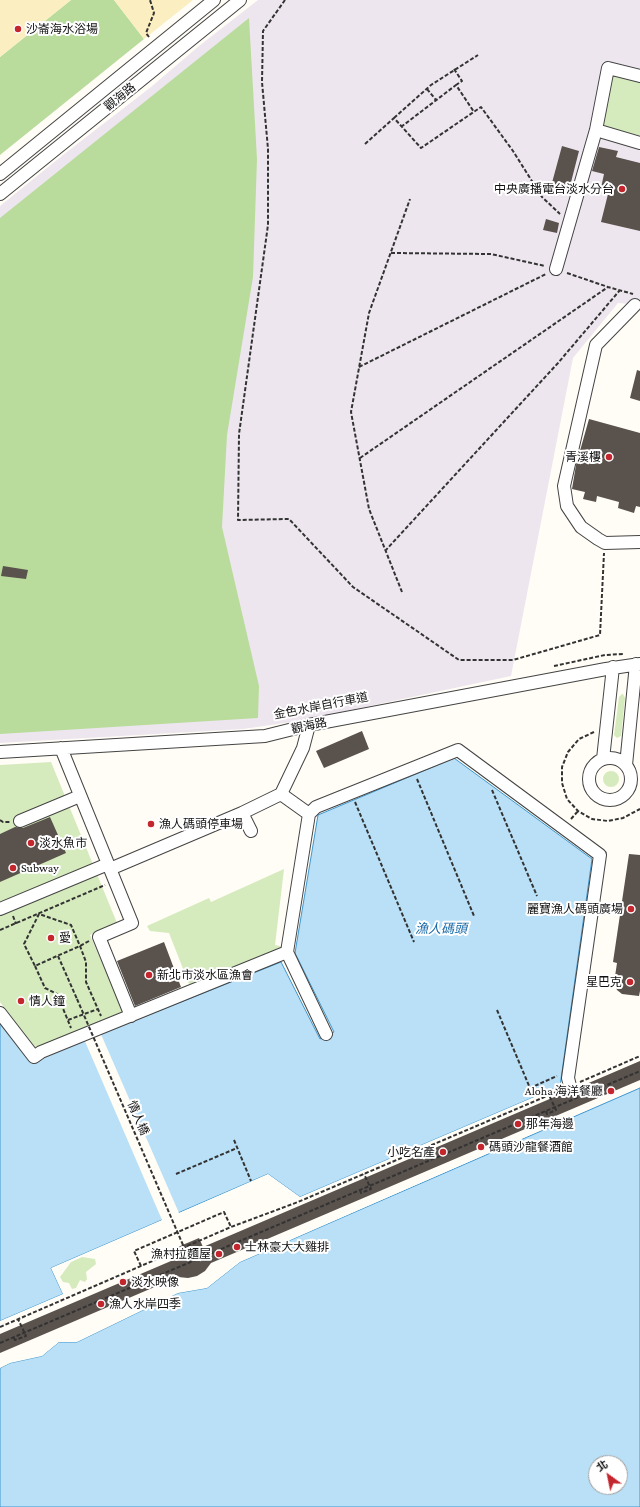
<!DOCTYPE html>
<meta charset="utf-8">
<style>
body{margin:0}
#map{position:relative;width:640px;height:1507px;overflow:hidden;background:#fffdf5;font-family:"Crimson Pro","Noto Sans TC",serif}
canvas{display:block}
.north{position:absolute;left:588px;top:1455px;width:40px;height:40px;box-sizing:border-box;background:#fff;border:1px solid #a0a0a0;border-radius:50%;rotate:327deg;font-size:11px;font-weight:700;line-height:16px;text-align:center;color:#111}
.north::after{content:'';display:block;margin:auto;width:14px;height:18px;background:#c4262e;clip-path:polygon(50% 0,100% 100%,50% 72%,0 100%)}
</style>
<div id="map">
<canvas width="640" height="1507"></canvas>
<div class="north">北</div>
</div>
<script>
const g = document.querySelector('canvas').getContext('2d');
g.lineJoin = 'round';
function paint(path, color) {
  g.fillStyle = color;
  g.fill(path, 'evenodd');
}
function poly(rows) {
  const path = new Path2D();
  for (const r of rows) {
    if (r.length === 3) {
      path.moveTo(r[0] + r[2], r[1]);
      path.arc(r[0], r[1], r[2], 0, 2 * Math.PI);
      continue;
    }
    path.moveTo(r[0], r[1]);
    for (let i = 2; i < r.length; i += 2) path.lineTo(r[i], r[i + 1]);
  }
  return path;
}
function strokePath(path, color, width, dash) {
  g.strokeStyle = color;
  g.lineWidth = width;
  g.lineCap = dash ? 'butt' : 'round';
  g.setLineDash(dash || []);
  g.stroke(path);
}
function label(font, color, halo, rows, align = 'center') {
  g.font = font + ' "Crimson Pro","Noto Sans TC",serif';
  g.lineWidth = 4;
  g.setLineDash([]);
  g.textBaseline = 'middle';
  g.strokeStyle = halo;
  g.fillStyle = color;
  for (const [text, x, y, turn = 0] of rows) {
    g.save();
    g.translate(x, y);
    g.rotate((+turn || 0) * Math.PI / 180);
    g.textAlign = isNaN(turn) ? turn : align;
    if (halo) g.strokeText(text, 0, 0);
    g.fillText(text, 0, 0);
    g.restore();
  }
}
const industrial = poly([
 [258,0,640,0,640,305,618,303,573,358,511,676,299,721,243,729,0,743,0,206,63,155,151,87,199,46]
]);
const green = poly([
 [613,75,640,82,640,136,599,125],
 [622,694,623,694,625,698,621,736,617,738,614,735,619,697],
 [51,762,117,923,90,935,123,1012,36,1049,0,1002,0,765],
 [611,779,8],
 [284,869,275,945,284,947,281,950,189,984,169,933,150,931,147,926,209,898,211,902],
 [82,1257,95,1259,96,1264,86,1272,87,1279,85,1282,80,1280,76,1288,72,1289,69,1283,63,1282,60,1277,71,1262]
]);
const forest = poly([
 [71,0,114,0,144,39,0,155,0,57],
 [249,18,257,159,253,277,227,435,222,527,259,686,258,718,0,734,0,218]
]);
const sand = poly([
 [0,0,71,0,0,57],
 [114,0,193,0,144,39]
]);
const water = poly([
 [454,758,592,859,560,1086,300,1197,268,1174,51,1268,63,1294,0,1321,0,1017,33,1061,281,962,320,1039,334,1032,295,953,318,815,454,758],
 [640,1088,640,1507,0,1507,0,1368,10,1363,42,1356,59,1342,77,1342,178,1293,207,1288,240,1262,640,1088],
 [596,1463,620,1463,620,1487,596,1487,596,1463]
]);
const pier = poly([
 [100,1032,179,1213,268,1174,300,1197,560,1086,562,1087,301,1199,268,1176,54,1269,65,1293,64,1295,0,1323,0,1321,63,1294,51,1268,162,1220,84,1039],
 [586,1109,587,1110,240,1262,207,1288,178,1293,77,1342,59,1342,42,1356,10,1363,0,1368,0,1365,10,1361,41,1354,59,1340,76,1340,177,1291,206,1286,239,1260]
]);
const building = poly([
 [562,146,579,151,568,194,550,190],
 [599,147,618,151,616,157,640,163,640,231,601,222,609,190,601,188,604,174,592,171],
 [546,219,559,223,557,233,543,230],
 [637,370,640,371,640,401,630,398],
 [589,419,640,433,640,507,636,506,634,513,618,508,619,502,597,496,596,502,583,499,585,492,572,489,576,465],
 [3,566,28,570,26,579,1,576],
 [362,731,369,749,324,768,316,751],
 [50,817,66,853,0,882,0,834,15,827,23,828],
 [629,854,640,855,640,991,639,996,622,994,617,990,614,983,617,963,613,962],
 [164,942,181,987,135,1006,117,961],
 [640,1061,640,1080,211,1263,205,1271,197,1276,188,1278,178,1277,0,1353,0,1334,171,1261,166,1252,199,1238,203,1247,566,1092,572,1093,577,1088]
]);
const path = poly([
 [285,0,263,31,262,82,268,149,268,225,239,434,238,520,289,519,353,587,459,660,513,660,600,635,604,553],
 [149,37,146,33,154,13,150,0],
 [454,69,462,81,456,85],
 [427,89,436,100],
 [394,118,431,85,478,55],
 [401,127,456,85,474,112],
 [365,144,394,118,421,148,481,107,513,151,542,197,560,214],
 [391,253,491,254,545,266],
 [567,273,608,287,633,294],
 [359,367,546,274],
 [360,458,608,287],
 [385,551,558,363,620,290],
 [402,592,369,509,351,412,369,313,410,199],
 [554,666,605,655,623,654],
 [594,732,579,739,568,752,562,767,562,783,567,799,578,811,592,819,608,821,623,818,640,809],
 [417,779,474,916],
 [492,790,537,896],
 [355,802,414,942],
 [571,819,578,811],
 [0,820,3,822,10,822],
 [13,916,16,924],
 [0,930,105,885],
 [89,941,80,946,57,956,35,966,24,944,39,914,71,925,80,946,86,962,86,982,101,1016],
 [58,956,77,999],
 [35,966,45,988,57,994,71,1028],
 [497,1010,530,1088,557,1076],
 [68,1020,98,1009],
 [580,1082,640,1056],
 [546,1111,547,1114,556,1110,549,1095],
 [234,1140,251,1181],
 [176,1174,237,1148],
 [360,1190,361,1193,371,1189,364,1174],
 [183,1245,191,1262],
 [141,1266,134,1251,224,1212,231,1227],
 [0,1327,231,1227,298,1202,561,1090],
 [14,1338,15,1340,26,1336,18,1319],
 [0,1343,640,1071]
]);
const minor = poly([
 [596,130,640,143],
 [0,174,214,0],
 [0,194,240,0],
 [556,269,596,130,608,68,640,76],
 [635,305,596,345,564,486,567,506,581,527,598,539,605,543,640,542],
 [61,748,132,923,99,937,131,1016],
 [0,752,265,736,309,725,606,669,640,664],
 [610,779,21],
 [603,759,613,667],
 [626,765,636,664],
 [281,794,309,814],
 [242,813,251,831],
 [20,821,80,796],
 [110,869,242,813,281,794,303,748,309,725],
 [0,909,108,864],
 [0,1013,34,1057,41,1052,287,952],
 [326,1034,287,952,309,814,316,807,458,750,600,855,568,1078,570,1086]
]);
const pathBridge = poly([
 [77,999,183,1245]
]);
const markers = [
 [18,29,4,"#c4262e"],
 [622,189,4,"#c4262e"],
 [609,457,4,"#c4262e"],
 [151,824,4,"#c4262e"],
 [31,843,4,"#c4262e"],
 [13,868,4,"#c4262e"],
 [631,909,4,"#c4262e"],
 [51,938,4,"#c4262e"],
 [149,975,4,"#c4262e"],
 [630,982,4,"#c4262e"],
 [21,1001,4,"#c4262e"],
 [611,1091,4,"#c4262e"],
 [518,1124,4,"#c4262e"],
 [481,1147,4,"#c4262e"],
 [443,1152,4,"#c4262e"],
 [237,1247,4,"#c4262e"],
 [219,1254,4,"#c4262e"],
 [123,1282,4,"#c4262e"],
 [101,1304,4,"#c4262e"]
];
const poiNames = [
 ["沙崙海水浴場",26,29],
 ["中央廣播電台淡水分台",614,189,"right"],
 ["青溪樓",601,457,"right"],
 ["漁人碼頭停車場",159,824],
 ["淡水魚市",39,843],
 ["Subway",21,868],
 ["麗寶漁人碼頭廣場",623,909,"right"],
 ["愛",59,938],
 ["新北市淡水區漁會",157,975],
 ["星巴克",622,982,"right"],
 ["情人鐘",29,1001],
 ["Aloha 海洋餐廳",603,1091,"right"],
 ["那年海邊",526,1124],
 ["碼頭沙龍餐酒館",489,1147],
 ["小吃名產",435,1152,"right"],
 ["士林豪大大雞排",245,1247],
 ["漁村拉麵屋",211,1254,"right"],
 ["淡水映像",131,1282],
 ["漁人水岸四季",109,1304]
];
const streetNames = [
 ["觀海路",120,97,-39],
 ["金色水岸自行車道",321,706,-11],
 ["觀海路",309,726,-12],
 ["情人橋",138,1118,67]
];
const waterNames = [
 ["漁人碼頭",441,929]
];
paint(industrial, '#eee6ef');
paint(green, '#d5ebbd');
paint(forest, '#b9dc9c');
paint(sand, '#fbeec1');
paint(water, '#b9e0f7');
strokePath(water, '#3f96cf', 1);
paint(pier, '#fffdf5');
paint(building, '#5a524d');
strokePath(minor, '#444', 14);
strokePath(path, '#333', 2, [4, 2]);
strokePath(minor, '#fff', 12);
strokePath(pathBridge, '#333', 2, [4, 2]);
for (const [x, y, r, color] of markers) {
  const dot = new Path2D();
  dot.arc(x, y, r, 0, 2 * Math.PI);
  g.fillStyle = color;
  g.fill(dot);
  strokePath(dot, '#fff', 1.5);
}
label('12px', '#111', '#fff', poiNames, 'left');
label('12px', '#111', '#fff', streetNames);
label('italic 13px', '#1768a6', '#fff', waterNames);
</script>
